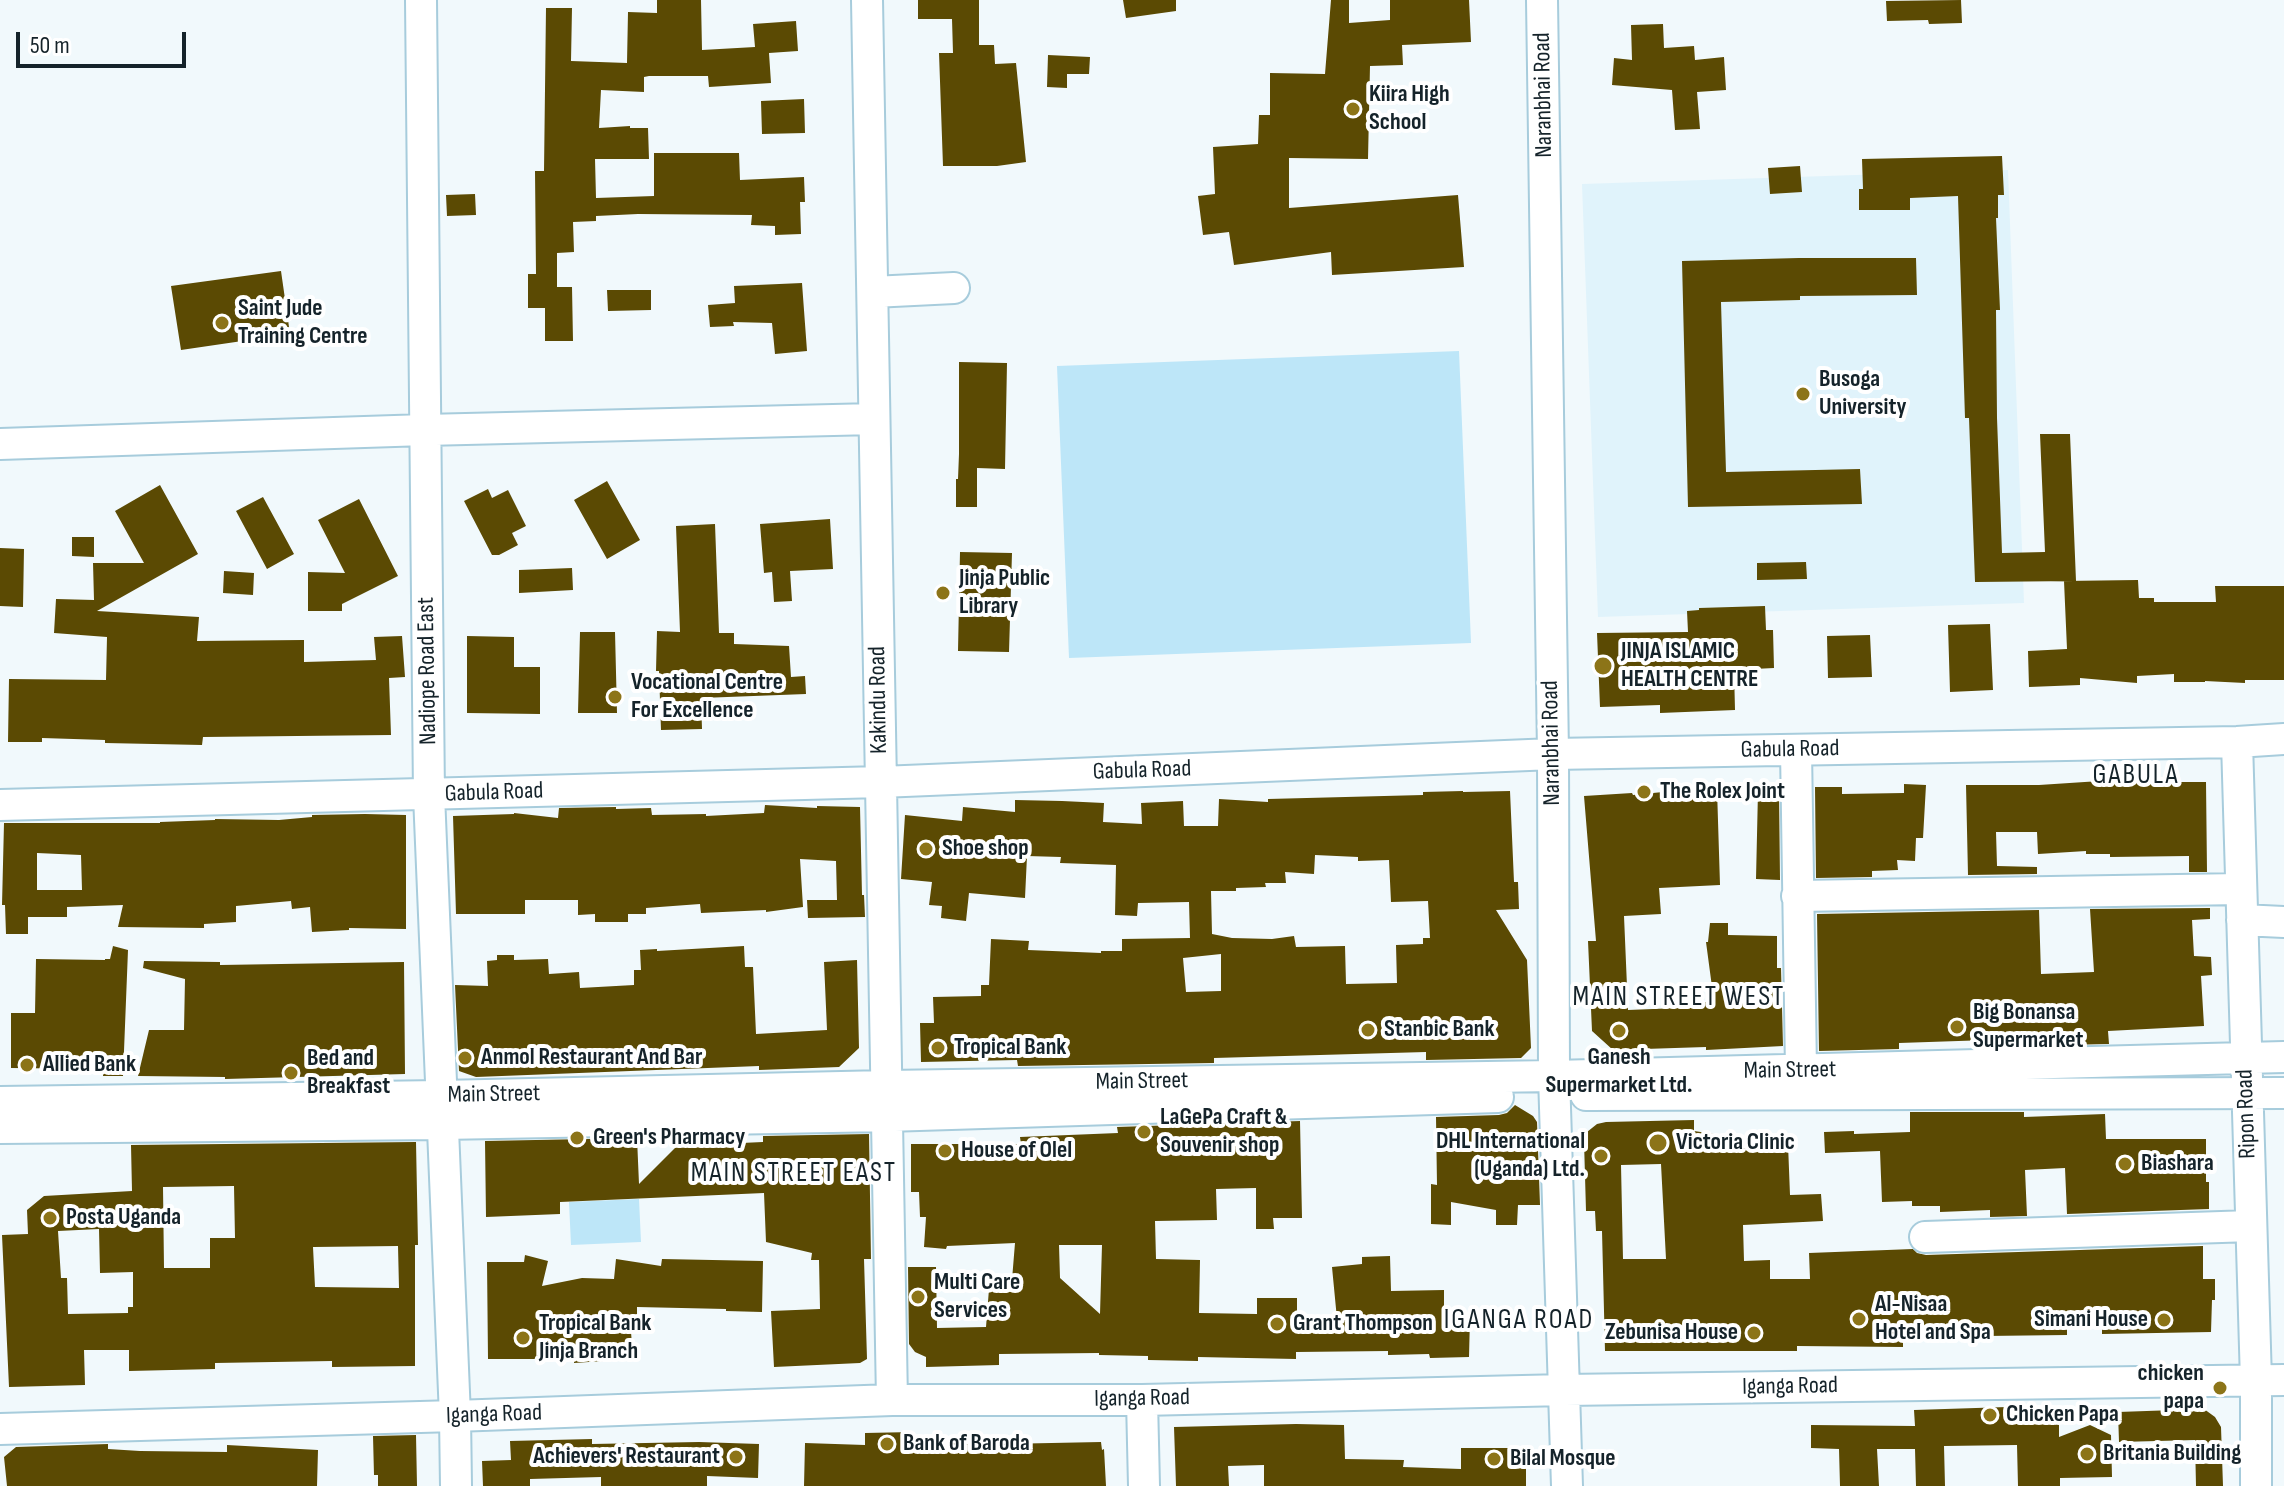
<!DOCTYPE html>
<style>
body{margin:0}
#map{position:relative;width:2284px;height:1486px;overflow:hidden;background:#f1f9fc;font-family:"Sofia Sans Condensed",sans-serif}
canvas{display:block}
.scale{position:absolute;left:16px;top:32px;width:170px;height:36px;box-sizing:border-box;border:4px solid #15232a;border-top:0;padding-left:10px;font-size:24px;line-height:28px;white-space:nowrap;color:#15232a;-webkit-text-stroke:6px #fff;paint-order:stroke}
</style>
<div id="map">
<canvas width="2284" height="1486"></canvas>
<div class="scale">50 m</div>
</div>
<script>
const g = document.querySelector('canvas').getContext('2d');
g.lineJoin = 'round';
function paint(path, color) {
  g.fillStyle = color;
  g.fill(path, 'evenodd');
}
function poly(rows) {
  const path = new Path2D();
  for (const r of rows) {
    path.moveTo(r[0], r[1]);
    for (let i = 2; i < r.length; i += 2) path.lineTo(r[i], r[i + 1]);
  }
  return path;
}
function strokePath(path, color, width, dash) {
  g.strokeStyle = color;
  g.lineWidth = width;
  g.lineCap = dash ? 'butt' : 'round';
  g.setLineDash(dash || []);
  g.stroke(path);
}
function label(font, color, halo, rows, align = 'center') {
  g.font = font + ' "Sofia Sans Condensed",sans-serif';
  g.lineWidth = 8;
  g.setLineDash([]);
  g.textBaseline = 'middle';
  g.strokeStyle = halo;
  g.fillStyle = color;
  for (const [text, x, y, turn = 0] of rows) {
    g.save();
    g.translate(x, y);
    g.rotate((+turn || 0) * Math.PI / 180);
    g.textAlign = isNaN(turn) ? turn : align;
    if (halo) g.strokeText(text, 0, 0);
    g.fillText(text, 0, 0);
    g.restore();
  }
}
const built = poly([
 [2008,170,2024,603,1598,617,1582,184]
]);
const green = poly([
 [1459,351,1471,643,1069,658,1057,366],
 [639,1199,641,1242,571,1245,569,1202]
]);
const building = poly([
 [657,0,701,0,702,50,755,47,753,24,796,21,798,51,769,53,771,83,709,87,708,76,649,76,644,77,644,92,601,90,599,128,630,126,630,128,648,128,649,159,595,159,596,198,654,196,654,153,739,153,740,180,804,177,805,202,800,202,801,234,775,235,775,226,751,225,752,215,638,214,596,216,596,221,573,222,574,252,557,253,557,287,572,287,573,341,545,341,545,308,528,308,528,274,536,274,535,171,544,171,546,8,572,8,571,61,627,63,628,12,657,13],
 [918,0,979,0,979,45,994,45,995,64,1016,63,1026,162,997,166,943,166,939,53,953,53,952,19,918,19],
 [1123,0,1176,0,1176,11,1126,18],
 [1331,0,1349,0,1349,23,1390,20,1390,0,1469,0,1471,42,1402,45,1403,65,1370,66,1368,159,1289,158,1289,208,1458,195,1464,267,1332,275,1331,252,1234,265,1229,232,1203,235,1198,196,1215,194,1213,147,1258,144,1259,115,1270,115,1270,73,1325,74],
 [1961,0,1962,23,1929,24,1928,20,1887,21,1886,1],
 [1663,24,1664,48,1694,46,1695,60,1724,57,1726,90,1697,92,1700,129,1675,130,1672,90,1612,85,1614,58,1632,60,1631,25],
 [1048,55,1090,57,1089,74,1067,74,1067,88,1047,87],
 [804,99,805,133,762,134,761,101],
 [2002,156,2004,195,1998,195,1998,218,1996,218,2000,310,1996,310,1997,418,2002,553,2045,552,2040,434,2070,434,2076,581,1975,582,1969,418,1965,418,1958,196,1910,198,1910,210,1859,210,1859,189,1863,189,1862,159],
 [1800,166,1802,192,1770,194,1768,168],
 [475,194,476,215,447,216,446,195],
 [1799,258,1916,258,1917,295,1800,296,1800,300,1721,302,1726,472,1860,469,1862,504,1688,507,1682,261],
 [281,271,290,334,181,350,171,286],
 [802,283,807,351,775,354,772,323,733,322,734,326,710,327,708,305,735,303,734,286],
 [607,290,651,290,651,310,608,311],
 [959,362,1007,363,1005,469,977,468,977,507,956,507,956,479,958,479,959,454],
 [607,481,640,540,607,559,574,500],
 [160,485,198,554,97,611,199,617,197,641,304,640,304,662,376,660,374,637,402,636,405,677,389,678,391,735,203,737,202,745,105,743,105,740,42,738,42,742,8,742,9,679,106,680,107,637,54,633,56,599,94,600,93,563,144,563,115,511],
 [488,489,492,498,508,490,526,526,512,533,518,545,499,555,492,555,464,501],
 [263,497,294,554,267,569,236,511],
 [359,499,398,576,342,604,342,611,308,611,308,572,345,573,318,520],
 [830,519,833,569,790,571,792,601,774,602,772,572,764,573,760,524],
 [715,524,719,633,734,633,734,644,789,646,791,677,805,676,806,694,701,698,702,729,661,730,659,671,656,671,657,631,680,632,676,526],
 [72,537,94,537,94,557,72,556],
 [0,548,24,549,23,607,0,606],
 [960,552,1012,553,1009,652,958,651],
 [1806,562,1807,579,1757,580,1757,563],
 [572,568,573,590,519,593,519,570],
 [224,571,254,573,253,595,223,593],
 [2138,580,2139,598,2154,598,2154,602,2216,602,2215,586,2284,586,2284,680,2245,680,2245,683,2205,681,2205,682,2174,682,2174,674,2137,676,2137,683,2080,678,2080,685,2029,687,2028,651,2067,649,2064,581],
 [1765,606,1766,630,1773,630,1774,668,1734,670,1735,710,1660,713,1660,705,1600,707,1597,633,1688,632,1687,611,1699,610,1699,608],
 [1990,624,1993,690,1950,692,1948,625],
 [580,632,615,632,617,713,578,713],
 [1870,635,1872,677,1828,678,1827,636],
 [467,636,514,637,514,667,540,667,540,714,467,713],
 [2100,781,2100,782,2206,782,2207,872,2189,872,2189,856,2110,857,2110,854,2086,854,2086,851,2038,854,2037,832,1996,832,1997,866,2037,867,2037,874,1968,875,1966,785,2039,785],
 [1904,784,1926,785,1923,838,1916,838,1915,861,1897,860,1898,870,1872,871,1872,877,1816,878,1815,787,1842,787,1842,794,1904,793],
 [1693,789,1717,789,1720,885,1659,888,1661,914,1624,916,1628,1010,1703,1007,1703,1002,1714,1002,1706,942,1708,942,1710,923,1728,923,1728,935,1777,936,1777,968,1781,968,1783,1046,1706,1050,1706,1047,1613,1050,1592,1031,1588,941,1596,941,1584,796,1632,793,1633,795],
 [1463,791,1463,792,1510,791,1514,882,1518,882,1519,909,1496,910,1527,960,1531,1048,1521,1058,1426,1060,1426,1052,1214,1058,1214,1063,1018,1066,1017,1060,921,1062,920,1023,934,1023,933,997,981,996,981,985,989,985,991,939,1029,941,1028,950,1101,953,1101,951,1122,951,1122,939,1190,938,1189,902,1138,903,1137,916,1115,915,1116,865,1060,863,1061,857,1027,856,1025,898,969,893,966,921,941,918,942,906,929,905,932,882,901,879,905,815,962,821,963,807,1015,812,1015,800,1062,801,1104,803,1103,822,1142,824,1141,803,1183,801,1184,826,1218,826,1219,799,1268,802,1268,799,1423,795,1423,792],
 [1315,855,1358,857,1358,861,1389,860,1391,902,1428,901,1430,938,1423,938,1423,944,1396,945,1397,983,1346,984,1345,946,1296,947,1294,936,1272,939,1232,938,1212,934,1211,891,1236,891,1236,888,1266,887,1265,883,1286,883,1285,872,1314,874],
 [1221,954,1221,991,1186,992,1183,958],
 [1758,791,1779,791,1780,880,1756,879],
 [765,805,817,808,817,806,860,807,862,895,864,895,865,917,808,918,807,900,837,900,836,861,800,859,803,907,766,912,766,910,701,913,700,904,646,908,646,914,628,914,628,922,595,922,595,914,578,915,578,900,525,900,525,914,456,914,453,816,514,814,514,813,558,818,559,808,616,807,616,809,651,808,652,815,706,814,706,816,764,813],
 [365,814,406,815,406,929,349,928,349,930,312,932,310,907,292,909,291,901,236,906,236,922,204,924,204,928,118,927,123,905,67,907,67,917,28,917,28,934,6,934,5,905,2,905,4,823,160,823,160,822,215,820,215,819,279,820,312,817,312,815],
 [37,853,81,855,82,890,37,890],
 [2210,908,2210,919,2192,920,2194,956,2211,957,2212,975,2201,976,2204,1026,2108,1031,2109,1044,2018,1046,2018,1039,1899,1043,1899,1049,1819,1051,1817,914,2039,910,2041,974,2094,972,2090,909],
 [113,946,128,950,123,1076,103,1076,103,1069,11,1068,11,1013,35,1013,36,959,105,960,105,959,110,959],
 [744,946,745,967,753,967,756,1034,827,1030,824,962,857,960,859,1048,839,1067,759,1070,759,1066,476,1077,459,1071,455,985,488,986,487,961,497,960,497,955,514,955,514,960,548,959,549,974,579,972,580,988,634,985,634,970,641,970,640,950,657,949,657,951],
 [144,961,220,962,220,965,404,962,405,1074,225,1079,225,1077,138,1076,149,1030,184,1030,185,979,143,968],
 [1515,1105,1533,1116,1537,1122,1540,1205,1518,1205,1517,1225,1496,1225,1496,1210,1451,1202,1451,1225,1431,1224,1431,1184,1437,1185,1436,1117,1499,1115,1507,1113],
 [1910,1112,2024,1112,2024,1117,2105,1114,2106,1139,2206,1139,2206,1182,2209,1182,2209,1209,2067,1214,2065,1168,2025,1170,2027,1216,1990,1217,1990,1210,1940,1212,1940,1206,1912,1206,1912,1201,1882,1202,1880,1151,1825,1153,1824,1132,1854,1131,1854,1134,1910,1132],
 [1694,1120,1694,1131,1714,1134,1713,1143,1763,1141,1763,1146,1788,1144,1790,1195,1821,1194,1823,1221,1743,1225,1744,1261,1770,1260,1770,1279,1810,1279,1809,1253,1913,1249,1917,1253,1926,1255,2203,1246,2203,1279,2215,1279,2215,1300,2212,1300,2211,1332,2102,1334,2102,1321,2067,1321,2067,1335,1903,1337,1903,1347,1797,1346,1797,1351,1605,1351,1602,1231,1596,1231,1595,1211,1586,1211,1584,1141,1587,1132,1597,1124,1606,1122],
 [1661,1164,1666,1259,1623,1259,1621,1165],
 [1300,1121,1302,1218,1273,1218,1274,1229,1256,1229,1256,1188,1216,1189,1217,1220,1155,1221,1156,1259,1200,1260,1199,1313,1257,1314,1257,1298,1297,1298,1297,1320,1337,1319,1332,1267,1362,1264,1362,1257,1390,1256,1391,1291,1444,1290,1444,1317,1470,1317,1469,1357,1430,1358,1429,1354,1388,1355,1388,1351,1296,1352,1296,1359,1198,1357,1198,1361,1148,1360,1148,1356,1099,1355,1099,1353,999,1354,999,1365,926,1367,926,1357,915,1352,909,1344,908,1267,936,1267,937,1328,986,1327,989,1289,1011,1292,1015,1243,947,1246,946,1249,924,1247,926,1217,920,1217,919,1192,911,1192,911,1144,1021,1144,1020,1137,1118,1133,1117,1127],
 [1059,1245,1102,1245,1100,1314,1060,1278],
 [869,1134,871,1259,864,1259,867,1359,860,1363,774,1367,771,1311,820,1309,819,1260,811,1260,812,1253,766,1242,764,1193,560,1202,560,1214,486,1217,485,1141,637,1138,639,1184,677,1146,763,1142,763,1136],
 [416,1142,418,1245,415,1245,415,1366,332,1367,332,1361,215,1363,215,1369,129,1371,129,1350,84,1350,85,1385,9,1387,2,1235,28,1234,27,1210,44,1196,132,1191,131,1145],
 [234,1186,235,1238,210,1238,210,1268,164,1268,163,1187],
 [99,1229,100,1273,133,1272,133,1307,128,1307,128,1313,68,1314,67,1278,61,1278,58,1231],
 [398,1246,399,1288,315,1287,313,1247],
 [525,1255,548,1261,542,1286,582,1278,614,1279,616,1259,661,1266,662,1259,763,1261,762,1312,726,1311,726,1309,637,1307,637,1318,630,1318,633,1359,574,1363,574,1359,488,1359,487,1262,524,1262],
 [2007,1407,2007,1418,2059,1417,2059,1437,2090,1425,2111,1435,2112,1477,2060,1478,2060,1486,2018,1486,2017,1445,1944,1446,1945,1486,1916,1486,1915,1449,1877,1449,1879,1486,1840,1486,1839,1449,1811,1448,1811,1425,1915,1426,1914,1410],
 [2204,1409,2215,1417,2221,1427,2223,1486,2196,1486,2195,1440,2119,1442,2118,1412],
 [1296,1424,1344,1425,1345,1459,1404,1460,1403,1467,1461,1469,1461,1448,1526,1448,1526,1486,1264,1486,1264,1465,1228,1466,1229,1486,1176,1486,1174,1427],
 [913,1432,913,1437,1002,1437,1002,1444,1101,1442,1102,1450,1104,1449,1106,1486,804,1486,805,1443,865,1445,865,1433],
 [416,1435,417,1486,378,1486,378,1475,374,1475,373,1436],
 [592,1439,592,1444,699,1442,759,1444,758,1478,707,1476,707,1486,601,1486,601,1477,530,1479,530,1486,483,1486,482,1461,511,1460,510,1441],
 [108,1444,108,1449,140,1451,227,1452,227,1445,318,1450,317,1486,7,1486,4,1457,16,1447]
]);
const minor = poly([
 [421,0,429,795,455,1416,456,1486],
 [867,0,892,1400],
 [1542,0,1553,754,1554,1076,1567,1486],
 [873,292,954,288],
 [0,444,425,430,874,419],
 [2237,742,2256,1381,2256,1486],
 [1796,750,1801,1070],
 [0,805,881,782,1553,754,2237,742,2284,739],
 [1797,896,2241,889],
 [2242,920,2284,922],
 [1586,1095,2284,1093],
 [0,1102,441,1096,886,1086,1554,1076,2284,1057],
 [0,1128,442,1124,887,1116,1498,1097],
 [1925,1237,2251,1226],
 [1142,1400,1144,1486],
 [0,1429,455,1416,892,1400,1142,1400,1565,1390,2284,1380]
]);
const markers = [
 [1353,109,8,"#8c7418"],
 [222,323,8,"#8c7418"],
 [1803,394,8,"#8c7418"],
 [943,593,8,"#8c7418"],
 [1603,666,10,"#8c7418"],
 [615,697,8,"#8c7418"],
 [1644,792,8,"#8c7418"],
 [926,849,8,"#8c7418"],
 [1957,1027,8,"#8c7418"],
 [1368,1030,8,"#8c7418"],
 [1619,1031,8,"#8c7418"],
 [938,1048,8,"#8c7418"],
 [465,1058,8,"#8c7418"],
 [27,1065,8,"#8c7418"],
 [291,1073,8,"#8c7418"],
 [1144,1132,8,"#8c7418"],
 [577,1138,8,"#8c7418"],
 [1658,1143,10,"#8c7418"],
 [945,1151,8,"#8c7418"],
 [1601,1156,8,"#8c7418"],
 [2125,1164,8,"#8c7418"],
 [50,1218,8,"#8c7418"],
 [918,1297,8,"#8c7418"],
 [1859,1319,8,"#8c7418"],
 [2164,1320,8,"#8c7418"],
 [1277,1324,8,"#8c7418"],
 [1754,1333,8,"#8c7418"],
 [523,1338,8,"#8c7418"],
 [2220,1388,8,"#8c7418"],
 [1990,1415,8,"#8c7418"],
 [887,1444,8,"#8c7418"],
 [2087,1454,8,"#8c7418"],
 [736,1457,8,"#8c7418"],
 [1494,1459,8,"#8c7418"]
];
const poiNames = [
 ["Kiira High",1369,95],
 ["School",1369,123],
 ["Saint Jude",238,309],
 ["Training Centre",238,337],
 ["Busoga",1819,380],
 ["University",1819,408],
 ["Jinja Public",959,579],
 ["Library",959,607],
 ["JINJA ISLAMIC",1621,652],
 ["HEALTH CENTRE",1621,680],
 ["Vocational Centre",631,683],
 ["For Excellence",631,711],
 ["The Rolex Joint",1660,792],
 ["Shoe shop",942,849],
 ["Big Bonansa",1973,1013],
 ["Supermarket",1973,1041],
 ["Stanbic Bank",1384,1030],
 ["Tropical Bank",954,1048],
 ["Anmol Restaurant And Bar",481,1058],
 ["Ganesh",1619,1058,"center"],
 ["Supermarket Ltd.",1619,1086,"center"],
 ["Bed and",307,1059],
 ["Breakfast",307,1087],
 ["Allied Bank",43,1065],
 ["LaGePa Craft &",1160,1118],
 ["Souvenir shop",1160,1146],
 ["Green's Pharmacy",593,1138],
 ["DHL International",1585,1142,"right"],
 ["(Uganda) Ltd.",1585,1170,"right"],
 ["Victoria Clinic",1676,1143],
 ["House of Olel",961,1151],
 ["Biashara",2141,1164],
 ["Posta Uganda",66,1218],
 ["Multi Care",934,1283],
 ["Services",934,1311],
 ["Al-Nisaa",1875,1305],
 ["Hotel and Spa",1875,1333],
 ["Simani House",2148,1320,"right"],
 ["Tropical Bank",539,1324],
 ["Jinja Branch",539,1352],
 ["Grant Thompson",1293,1324],
 ["Zebunisa House",1738,1333,"right"],
 ["chicken",2204,1374,"right"],
 ["papa",2204,1402,"right"],
 ["Chicken Papa",2006,1415],
 ["Bank of Baroda",903,1444],
 ["Britania Building",2103,1454],
 ["Achievers' Restaurant",720,1457,"right"],
 ["Bilal Mosque",1510,1459]
];
const streetNames = [
 ["Naranbhai Road",1544,95,-91],
 ["Nadiope Road East",428,671,-91],
 ["Kakindu Road",879,700,-91],
 ["Naranbhai Road",1552,743,-91],
 ["Gabula Road",1790,750,-1],
 ["Gabula Road",1142,771,-2],
 ["Gabula Road",494,793,-2],
 ["Main Street",1790,1071,-1],
 ["Main Street",1142,1082,-1],
 ["Main Street",494,1095,-1],
 ["Ripon Road",2247,1114,-92],
 ["Iganga Road",1790,1387,-1],
 ["Iganga Road",1142,1399,-1],
 ["Iganga Road",494,1415,-2]
];
const quarterNames = [
 ["GABULA",2136,776],
 ["MAIN STREET WEST",1679,998],
 ["MAIN STREET EAST",794,1174],
 ["IGANGA ROAD",1519,1321]
];
paint(built, '#e0f3fb');
paint(green, '#bde6f8');
paint(building, '#5b4a03');
strokePath(minor, '#a7ccdc', 34);
strokePath(minor, '#fff', 30);
for (const [x, y, r, color] of markers) {
  const dot = new Path2D();
  dot.arc(x, y, r, 0, 2 * Math.PI);
  g.fillStyle = color;
  g.fill(dot);
  strokePath(dot, '#fff', 3);
}
label('bold 24px', '#15232a', '#fff', poiNames, 'left');
label('24px', '#15232a', '#fff', streetNames);
g.letterSpacing = '2px';
label('28px', '#15232a', '#fff', quarterNames);
g.letterSpacing = '0px';
</script>
